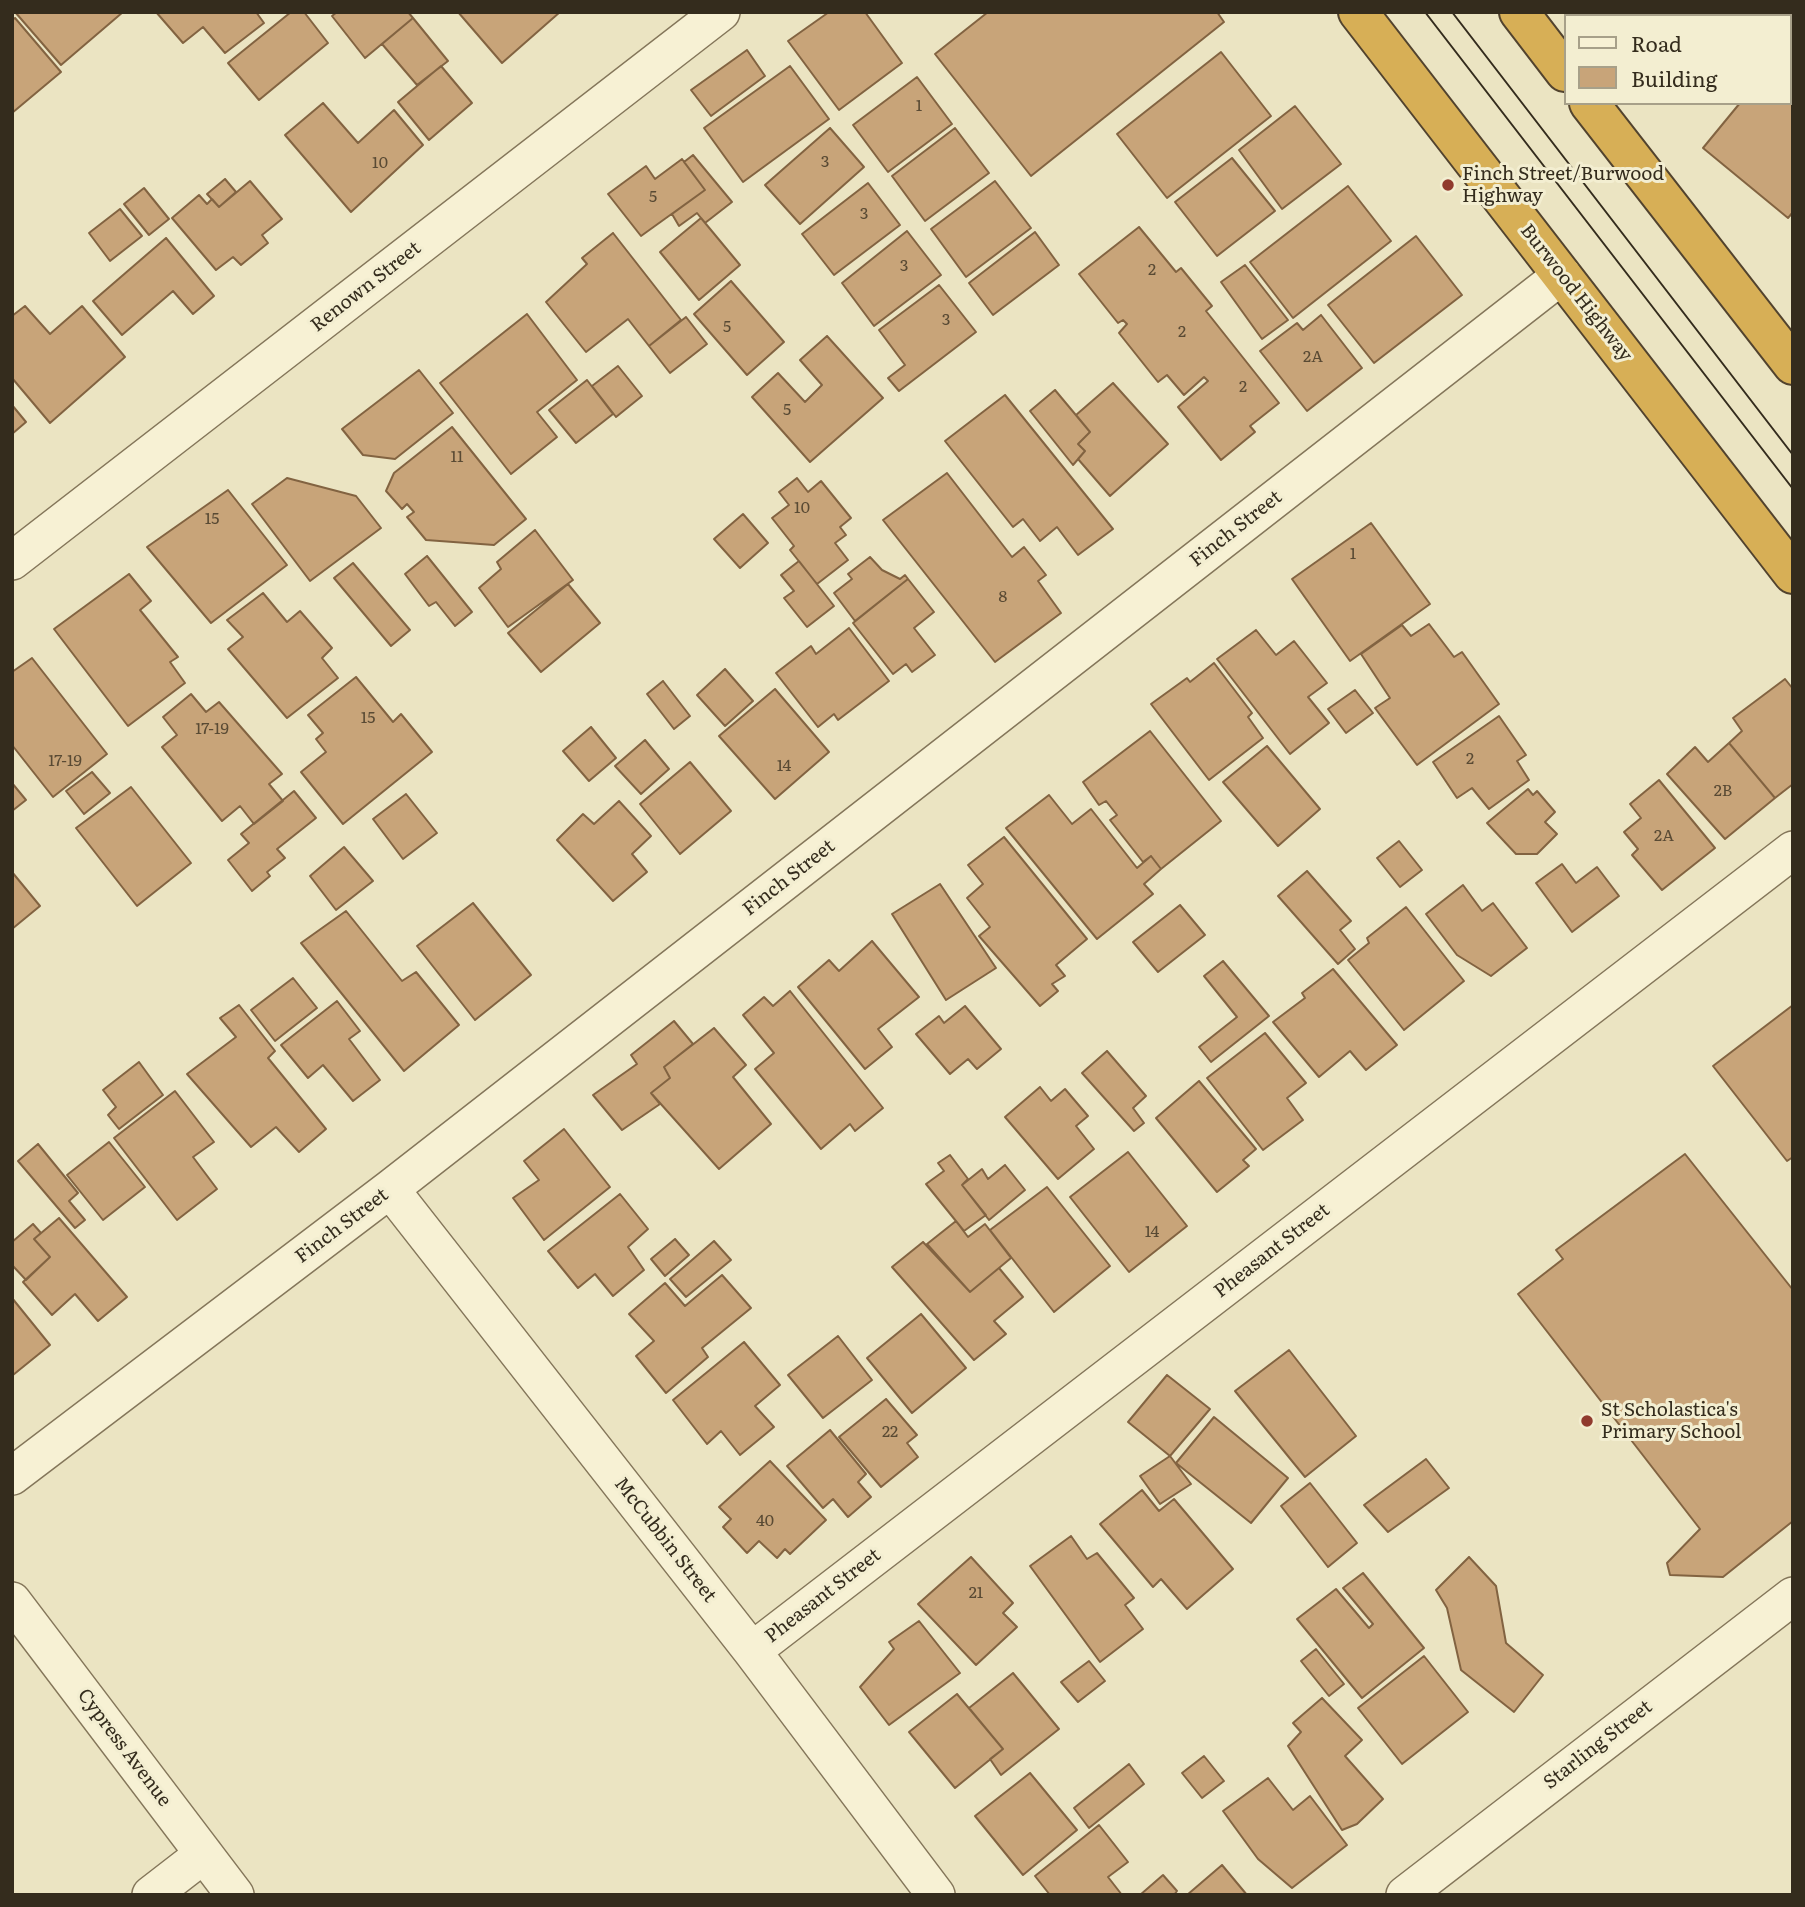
<!DOCTYPE html>
<style>
body{margin:0}
#map{position:relative;width:1805px;height:1907px;overflow:hidden;background:#ebe4c2;font-family:Literata,serif}
canvas{display:block}
.frame{position:absolute;inset:0;border:14px solid #342c1d;pointer-events:none}
.legend{position:absolute;left:1564px;top:14px;width:228px;height:91px;box-sizing:border-box;background:#f3eed1;border:2px solid #a7a089;margin:0;padding:9px 12px;list-style:none;font-size:21px;color:#342c1d}
.legend li{display:flex;align-items:center;gap:14px;height:35px}
.legend b{width:35px;border:2px solid #a7a089}
</style>
<div id="map">
<canvas width="1805" height="1907"></canvas>
<div class="frame"></div>
<ul class="legend">
<li><b style="height:9px;background:#f7f1d4"></b>Road</li>
<li><b style="height:19px;background:#c8a479"></b>Building</li>
</ul>
</div>
<script>
const g = document.querySelector('canvas').getContext('2d');
g.lineJoin = 'round';
function paint(path, color) {
  g.fillStyle = color;
  g.fill(path, 'evenodd');
}
function poly(rows) {
  const path = new Path2D();
  for (const r of rows) {
    path.moveTo(r[0], r[1]);
    for (let i = 2; i < r.length; i += 2) path.lineTo(r[i], r[i + 1]);
  }
  return path;
}
function strokePath(path, color, width, dash) {
  g.strokeStyle = color;
  g.lineWidth = width;
  g.lineCap = dash ? 'butt' : 'round';
  g.setLineDash(dash || []);
  g.stroke(path);
}
function label(font, color, halo, rows, align = 'center') {
  g.font = font + ' Literata,serif';
  g.lineWidth = 6;
  g.setLineDash([]);
  g.textBaseline = 'middle';
  g.strokeStyle = halo;
  g.fillStyle = color;
  for (const [text, x, y, turn = 0] of rows) {
    g.save();
    g.translate(x, y);
    g.rotate((+turn || 0) * Math.PI / 180);
    g.textAlign = isNaN(turn) ? turn : align;
    if (halo) g.strokeText(text, 0, 0);
    g.fillText(text, 0, 0);
    g.restore();
  }
}
const building = poly([
 [15,12,123,12,61,65,15,12],
 [156,12,256,12,264,23,225,53,203,27,183,43,156,12],
 [291,12,304,12,328,43,259,100,228,63,291,12],
 [337,12,408,12,413,18,365,58,332,16,337,12],
 [458,12,560,12,502,63,458,12],
 [829,12,865,12,902,63,839,110,788,41,829,12],
 [988,12,1217,12,1224,22,1031,176,935,54,988,12],
 [1698,12,1793,12,1793,212,1788,218,1703,148,1740,103,1789,103,1789,16,1702,16,1698,12],
 [15,18,61,72,12,113,12,20,15,18],
 [413,18,448,61,417,85,382,44,413,18],
 [747,50,765,76,711,116,691,90,747,50],
 [1221,52,1271,116,1167,198,1117,134,1221,52],
 [441,66,472,103,429,140,398,102,441,66],
 [790,66,829,119,743,182,704,128,790,66],
 [917,77,952,124,888,172,853,125,917,77],
 [323,103,358,143,394,110,423,145,351,212,285,135,323,103],
 [1295,106,1341,164,1282,209,1239,150,1295,106],
 [830,128,864,167,800,224,765,185,830,128],
 [955,128,989,173,925,221,892,176,955,128],
 [693,155,732,202,705,223,697,213,679,226,672,214,705,190,684,162,693,155],
 [1232,158,1275,211,1217,256,1175,202,1232,158],
 [682,159,705,190,641,236,608,194,646,166,655,179,682,159],
 [225,179,236,192,219,207,207,194,225,179],
 [250,181,282,219,262,235,268,243,241,265,233,257,216,270,172,218,199,195,207,204,212,199,219,207,250,181],
 [995,181,1031,228,966,277,931,229,995,181],
 [868,183,900,225,834,275,802,234,868,183],
 [1348,186,1391,241,1293,318,1250,262,1348,186],
 [144,188,169,219,149,235,124,204,144,188],
 [120,209,142,236,110,261,89,233,120,209],
 [701,218,740,265,699,300,660,252,701,218],
 [1139,227,1176,272,1181,268,1212,306,1206,311,1279,403,1250,426,1255,432,1221,460,1178,407,1208,381,1204,377,1184,395,1167,375,1158,382,1119,333,1127,324,1123,320,1118,323,1079,274,1139,227],
 [907,231,941,275,874,326,842,283,907,231],
 [1035,232,1059,265,993,315,969,283,1035,232],
 [613,233,681,320,649,346,628,319,586,352,546,302,587,264,582,258,613,233],
 [1416,236,1462,295,1374,363,1328,305,1416,236],
 [166,238,214,296,193,314,173,291,122,335,93,301,166,238],
 [1245,265,1288,320,1262,339,1221,282,1245,265],
 [731,281,784,342,747,375,694,314,731,281],
 [939,285,976,332,899,391,888,378,905,365,879,330,939,285],
 [25,306,50,334,82,306,125,357,50,423,12,378,12,316,25,306],
 [527,314,577,380,537,412,557,437,511,474,440,383,527,314],
 [1321,315,1362,368,1307,411,1260,351,1297,323,1303,330,1321,315],
 [686,317,707,344,670,373,649,346,686,317],
 [827,336,883,398,810,462,752,397,778,373,805,402,822,385,800,360,827,336],
 [618,366,642,396,616,417,592,386,618,366],
 [419,370,453,413,395,459,363,455,342,429,419,370],
 [587,380,613,414,576,443,549,410,587,380],
 [1113,383,1168,444,1110,496,1078,459,1085,451,1078,444,1090,432,1076,415,1113,383],
 [1055,390,1090,432,1078,444,1085,451,1073,465,1030,411,1055,390],
 [1005,395,1113,529,1078,555,1057,527,1040,541,1023,519,1013,527,945,441,1005,395],
 [12,405,26,422,12,434,12,405],
 [452,427,526,519,494,545,426,540,407,517,414,512,407,504,402,509,386,491,394,473,452,427],
 [947,473,1012,557,1024,547,1046,575,1038,581,1061,613,995,662,883,520,947,473],
 [287,478,356,496,381,528,310,581,252,504,287,478],
 [797,478,808,492,821,481,851,518,840,527,846,535,835,543,848,560,817,584,790,550,794,546,772,518,789,505,779,492,797,478],
 [228,490,287,565,211,623,147,547,228,490],
 [743,514,768,543,740,568,714,539,743,514],
 [1371,523,1430,604,1350,661,1292,579,1371,523],
 [535,530,573,580,508,627,479,588,501,569,497,562,535,530],
 [427,556,472,612,455,626,436,602,429,606,405,574,427,556],
 [870,557,882,570,900,579,905,575,908,579,855,621,834,593,852,579,848,574,870,557],
 [799,561,834,606,807,627,784,598,794,591,781,575,799,561],
 [353,563,410,630,391,646,334,578,353,563],
 [129,574,151,601,140,610,178,657,170,662,185,683,128,726,54,629,129,574],
 [908,579,934,612,914,628,935,655,912,672,906,664,893,674,853,623,908,579],
 [568,584,600,623,541,672,508,633,568,584],
 [263,593,287,622,300,611,332,648,322,658,338,678,287,718,228,649,243,637,227,620,263,593],
 [1429,624,1454,657,1462,652,1499,704,1417,765,1375,708,1390,698,1361,654,1402,625,1411,636,1429,624],
 [849,628,889,681,838,720,834,714,818,727,776,673,811,646,816,654,849,628],
 [1256,630,1276,655,1294,641,1327,683,1308,697,1329,723,1290,754,1217,659,1256,630],
 [32,658,107,754,53,797,12,745,12,672,32,658],
 [1214,663,1252,713,1248,717,1263,738,1209,780,1151,704,1187,678,1190,682,1214,663],
 [725,669,753,701,725,726,697,695,725,669],
 [356,677,393,722,401,714,432,752,343,824,301,772,326,752,316,739,323,733,308,715,356,677],
 [1785,679,1793,689,1793,784,1775,798,1729,743,1742,731,1733,718,1785,679],
 [663,681,690,716,674,729,647,694,663,681],
 [775,689,829,752,775,799,719,736,775,689],
 [1355,690,1373,713,1346,733,1328,709,1355,690],
 [191,694,206,712,219,702,282,774,269,784,283,801,254,824,240,806,222,821,162,747,177,735,163,717,191,694],
 [1499,716,1526,755,1517,761,1529,780,1489,809,1472,788,1457,798,1433,762,1499,716],
 [591,727,616,758,589,781,563,751,591,727],
 [1150,731,1221,821,1161,869,1151,856,1143,862,1110,820,1117,815,1106,801,1099,805,1083,782,1150,731],
 [645,740,669,769,641,794,615,766,645,740],
 [1729,743,1775,798,1725,839,1667,774,1695,747,1708,762,1729,743],
 [1267,746,1320,809,1278,846,1223,782,1267,746],
 [690,762,731,811,680,854,640,804,690,762],
 [92,772,110,793,84,814,66,791,92,772],
 [1659,780,1715,848,1662,890,1632,855,1638,849,1624,832,1641,818,1630,804,1659,780],
 [12,783,26,800,12,811,12,783],
 [131,787,191,863,137,906,76,828,131,787],
 [1528,789,1533,795,1537,791,1555,812,1545,822,1557,834,1537,854,1516,854,1487,823,1528,789],
 [294,791,316,818,277,849,285,858,267,872,270,876,252,891,228,860,249,843,241,834,294,791],
 [406,794,437,833,403,859,373,819,406,794],
 [1049,795,1072,824,1091,809,1137,868,1151,856,1161,869,1144,884,1153,894,1097,939,1006,828,1049,795],
 [619,801,651,836,632,854,647,872,613,901,557,840,583,814,594,824,619,801],
 [1004,837,1087,939,1056,965,1065,976,1052,984,1058,991,1040,1006,979,936,990,927,967,898,983,884,968,865,1004,837],
 [1399,841,1422,870,1400,887,1377,858,1399,841],
 [344,847,373,881,336,910,310,876,344,847],
 [1562,864,1576,883,1597,867,1619,896,1572,932,1536,883,1562,864],
 [1307,871,1351,921,1340,930,1355,949,1338,964,1278,896,1307,871],
 [12,872,40,906,12,929,12,872],
 [940,884,996,968,946,1000,892,914,940,884],
 [1463,885,1482,911,1493,903,1527,948,1491,976,1457,955,1426,914,1463,885],
 [473,903,531,975,475,1020,417,946,473,903],
 [1180,905,1205,935,1158,972,1133,942,1180,905],
 [1406,907,1464,981,1404,1030,1348,960,1369,943,1367,938,1406,907],
 [346,911,402,981,416,972,459,1025,404,1071,301,943,346,911],
 [872,941,919,997,878,1029,892,1047,865,1069,798,987,829,960,839,971,872,941],
 [1223,961,1269,1016,1211,1062,1199,1047,1237,1017,1204,976,1223,961],
 [1333,969,1397,1045,1366,1070,1350,1051,1319,1077,1273,1022,1305,998,1302,993,1333,969],
 [293,978,317,1008,275,1041,251,1010,293,978],
 [790,991,883,1108,855,1131,850,1124,821,1149,755,1069,774,1053,743,1015,764,997,773,1006,790,991],
 [337,1001,360,1031,349,1039,380,1080,353,1101,323,1065,308,1078,281,1045,337,1001],
 [239,1005,275,1051,268,1058,326,1129,299,1152,276,1127,251,1147,187,1074,236,1037,220,1018,239,1005],
 [1793,1005,1793,1157,1787,1161,1713,1066,1793,1005],
 [965,1006,1001,1049,977,1069,968,1059,950,1074,916,1034,939,1016,944,1023,965,1006],
 [674,1021,693,1044,664,1067,670,1078,651,1093,660,1104,622,1130,593,1095,637,1064,631,1055,674,1021],
 [714,1028,746,1065,733,1077,771,1124,719,1169,651,1093,670,1078,664,1067,714,1028],
 [1265,1033,1306,1083,1287,1098,1303,1120,1263,1150,1207,1078,1265,1033],
 [1107,1051,1146,1096,1133,1108,1144,1123,1134,1131,1082,1073,1107,1051],
 [139,1062,163,1095,119,1129,108,1115,116,1107,103,1090,139,1062],
 [1199,1081,1256,1149,1243,1160,1249,1166,1217,1192,1156,1118,1199,1081],
 [1040,1087,1051,1101,1065,1089,1088,1116,1076,1126,1094,1149,1058,1179,1005,1117,1040,1087],
 [175,1091,214,1142,193,1157,217,1189,177,1220,114,1138,175,1091],
 [564,1129,610,1187,544,1240,513,1198,539,1180,524,1161,564,1129],
 [109,1142,145,1187,103,1220,67,1175,109,1142],
 [38,1144,78,1193,69,1201,85,1220,75,1228,18,1161,38,1144],
 [1128,1152,1187,1226,1129,1272,1070,1197,1128,1152],
 [1685,1154,1793,1290,1793,1521,1723,1577,1670,1575,1667,1563,1700,1529,1518,1294,1563,1259,1556,1250,1685,1154],
 [950,1155,968,1179,962,1185,986,1215,964,1231,926,1184,944,1171,938,1163,950,1155],
 [1005,1165,1025,1190,989,1220,962,1185,982,1169,988,1179,1005,1165],
 [1047,1187,1110,1266,1054,1312,990,1230,1047,1187],
 [620,1194,648,1229,628,1247,644,1270,613,1296,595,1274,578,1288,548,1251,620,1194],
 [59,1218,127,1297,98,1321,75,1294,52,1315,23,1282,50,1257,34,1239,59,1218],
 [956,1221,968,1237,985,1224,1011,1258,970,1292,927,1244,956,1221],
 [33,1224,41,1233,34,1239,50,1257,26,1280,12,1265,12,1242,33,1224],
 [675,1239,689,1255,665,1276,651,1259,675,1239],
 [714,1241,731,1260,686,1297,670,1279,714,1241],
 [923,1242,970,1292,999,1268,1023,1297,994,1321,1006,1334,974,1360,892,1267,923,1242],
 [722,1275,751,1308,702,1348,708,1357,666,1393,636,1356,654,1341,629,1314,665,1283,685,1306,722,1275],
 [12,1298,50,1345,13,1375,12,1374,12,1298],
 [921,1314,966,1368,912,1413,867,1358,921,1314],
 [838,1336,872,1380,823,1418,788,1375,838,1336],
 [744,1342,780,1385,755,1406,774,1427,740,1455,721,1431,707,1444,673,1400,744,1342],
 [1289,1350,1356,1436,1305,1477,1235,1391,1289,1350],
 [1167,1375,1210,1409,1170,1456,1128,1422,1167,1375],
 [886,1399,917,1435,907,1443,918,1457,881,1487,839,1437,886,1399],
 [1214,1417,1288,1478,1251,1523,1176,1463,1214,1417],
 [830,1430,866,1474,858,1482,871,1497,848,1517,833,1499,823,1508,787,1466,830,1430],
 [1170,1456,1191,1484,1160,1504,1140,1476,1170,1456],
 [1426,1459,1449,1488,1388,1532,1364,1505,1426,1459],
 [770,1461,826,1520,790,1554,785,1549,777,1558,759,1541,747,1553,723,1527,731,1519,719,1507,770,1461],
 [1310,1483,1357,1543,1328,1567,1281,1506,1310,1483],
 [1142,1490,1159,1511,1174,1499,1233,1569,1187,1609,1161,1579,1153,1587,1100,1524,1142,1490],
 [1071,1536,1087,1559,1097,1553,1134,1598,1125,1605,1143,1629,1100,1662,1030,1566,1071,1536],
 [971,1557,1013,1603,1003,1613,1017,1627,976,1665,918,1604,971,1557],
 [1469,1557,1496,1586,1506,1643,1543,1675,1514,1712,1461,1670,1447,1608,1436,1590,1469,1557],
 [1363,1573,1424,1648,1362,1698,1297,1619,1336,1589,1369,1628,1373,1624,1343,1588,1363,1573],
 [919,1621,960,1673,889,1725,860,1687,894,1649,889,1642,919,1621],
 [1316,1649,1344,1684,1329,1696,1301,1661,1316,1649],
 [1424,1656,1468,1712,1402,1764,1358,1708,1424,1656],
 [1089,1661,1105,1681,1078,1702,1061,1682,1089,1661],
 [1013,1673,1059,1729,1001,1775,990,1759,1003,1749,969,1708,1013,1673],
 [957,1694,1003,1749,955,1788,909,1732,957,1694],
 [1322,1698,1362,1740,1345,1756,1383,1799,1357,1824,1342,1830,1288,1746,1301,1732,1293,1723,1322,1698],
 [1204,1756,1224,1781,1202,1798,1182,1773,1204,1756],
 [1129,1764,1144,1784,1089,1828,1074,1808,1129,1764],
 [1030,1773,1077,1830,1023,1875,975,1816,1030,1773],
 [1268,1778,1293,1810,1310,1796,1347,1845,1292,1888,1258,1859,1223,1811,1268,1778],
 [1099,1825,1128,1862,1108,1877,1122,1895,1050,1895,1035,1876,1099,1825],
 [1222,1865,1247,1895,1187,1895,1222,1865],
 [1163,1875,1177,1891,1174,1895,1140,1895,1163,1875]
]);
const street = poly([
 [12,561,721,12],
 [390,1189,752,1651,936,1895],
 [12,1476,390,1189,1562,275],
 [12,1601,235,1895],
 [752,1651,1793,850],
 [151,1895,204,1854],
 [1405,1895,1793,1596]
]);
const highway = poly([
 [1358,12,1793,574],
 [1519,12,1565,72],
 [1589,103,1793,365]
]);
const tram = poly([
 [1425,12,1793,489],
 [1452,12,1793,455]
]);
const markers = [
 [1448,185,7,"#903a2d"],
 [1587,1421,7,"#903a2d"]
];
const numberNames = [
 ["1",919,106],
 ["3",825,162],
 ["10",380,163],
 ["5",653,197],
 ["3",864,214],
 ["3",904,266],
 ["2",1152,270],
 ["3",946,320],
 ["5",727,327],
 ["2",1182,332],
 ["2A",1313,357],
 ["2",1243,387],
 ["5",787,410],
 ["11",457,457],
 ["10",802,508],
 ["15",212,519],
 ["1",1353,554],
 ["8",1003,597],
 ["15",368,718],
 ["17-19",212,729],
 ["2",1470,759],
 ["17-19",65,761],
 ["14",784,766],
 ["2B",1723,791],
 ["2A",1664,836],
 ["14",1152,1232],
 ["22",890,1432],
 ["40",765,1521],
 ["21",976,1593]
];
const poiNames = [
 ["Finch Street/Burwood",1462,174],
 ["Highway",1462,196],
 ["St Scholastica's",1601,1410],
 ["Primary School",1601,1432]
];
const streetNames = [
 ["Renown Street",366,287,-38],
 ["Burwood Highway",1576,293,52],
 ["Finch Street",1236,529,-38],
 ["Finch Street",789,878,-38],
 ["Finch Street",342,1226,-37],
 ["Pheasant Street",1272,1251,-38],
 ["McCubbin Street",665,1540,52],
 ["Pheasant Street",823,1596,-38],
 ["Starling Street",1598,1745,-38],
 ["Cypress Avenue",124,1748,53]
];
paint(building, '#c8a479');
strokePath(building, '#826341', 2);
strokePath(street, '#84765a', 40);
strokePath(highway, '#52432e', 42);
strokePath(street, '#f7f1d4', 37);
strokePath(highway, '#d7af56', 38);
strokePath(tram, '#342c1d', 2);
for (const [x, y, r, color] of markers) {
  const dot = new Path2D();
  dot.arc(x, y, r, 0, 2 * Math.PI);
  g.fillStyle = color;
  g.fill(dot);
  strokePath(dot, '#f3eed1', 2.5);
}
label('16px', '#594a34', null, numberNames);
label('19px', '#342c1d', '#f3eed1', poiNames, 'left');
label('19px', '#342c1d', '#f3eed1', streetNames);
</script>
